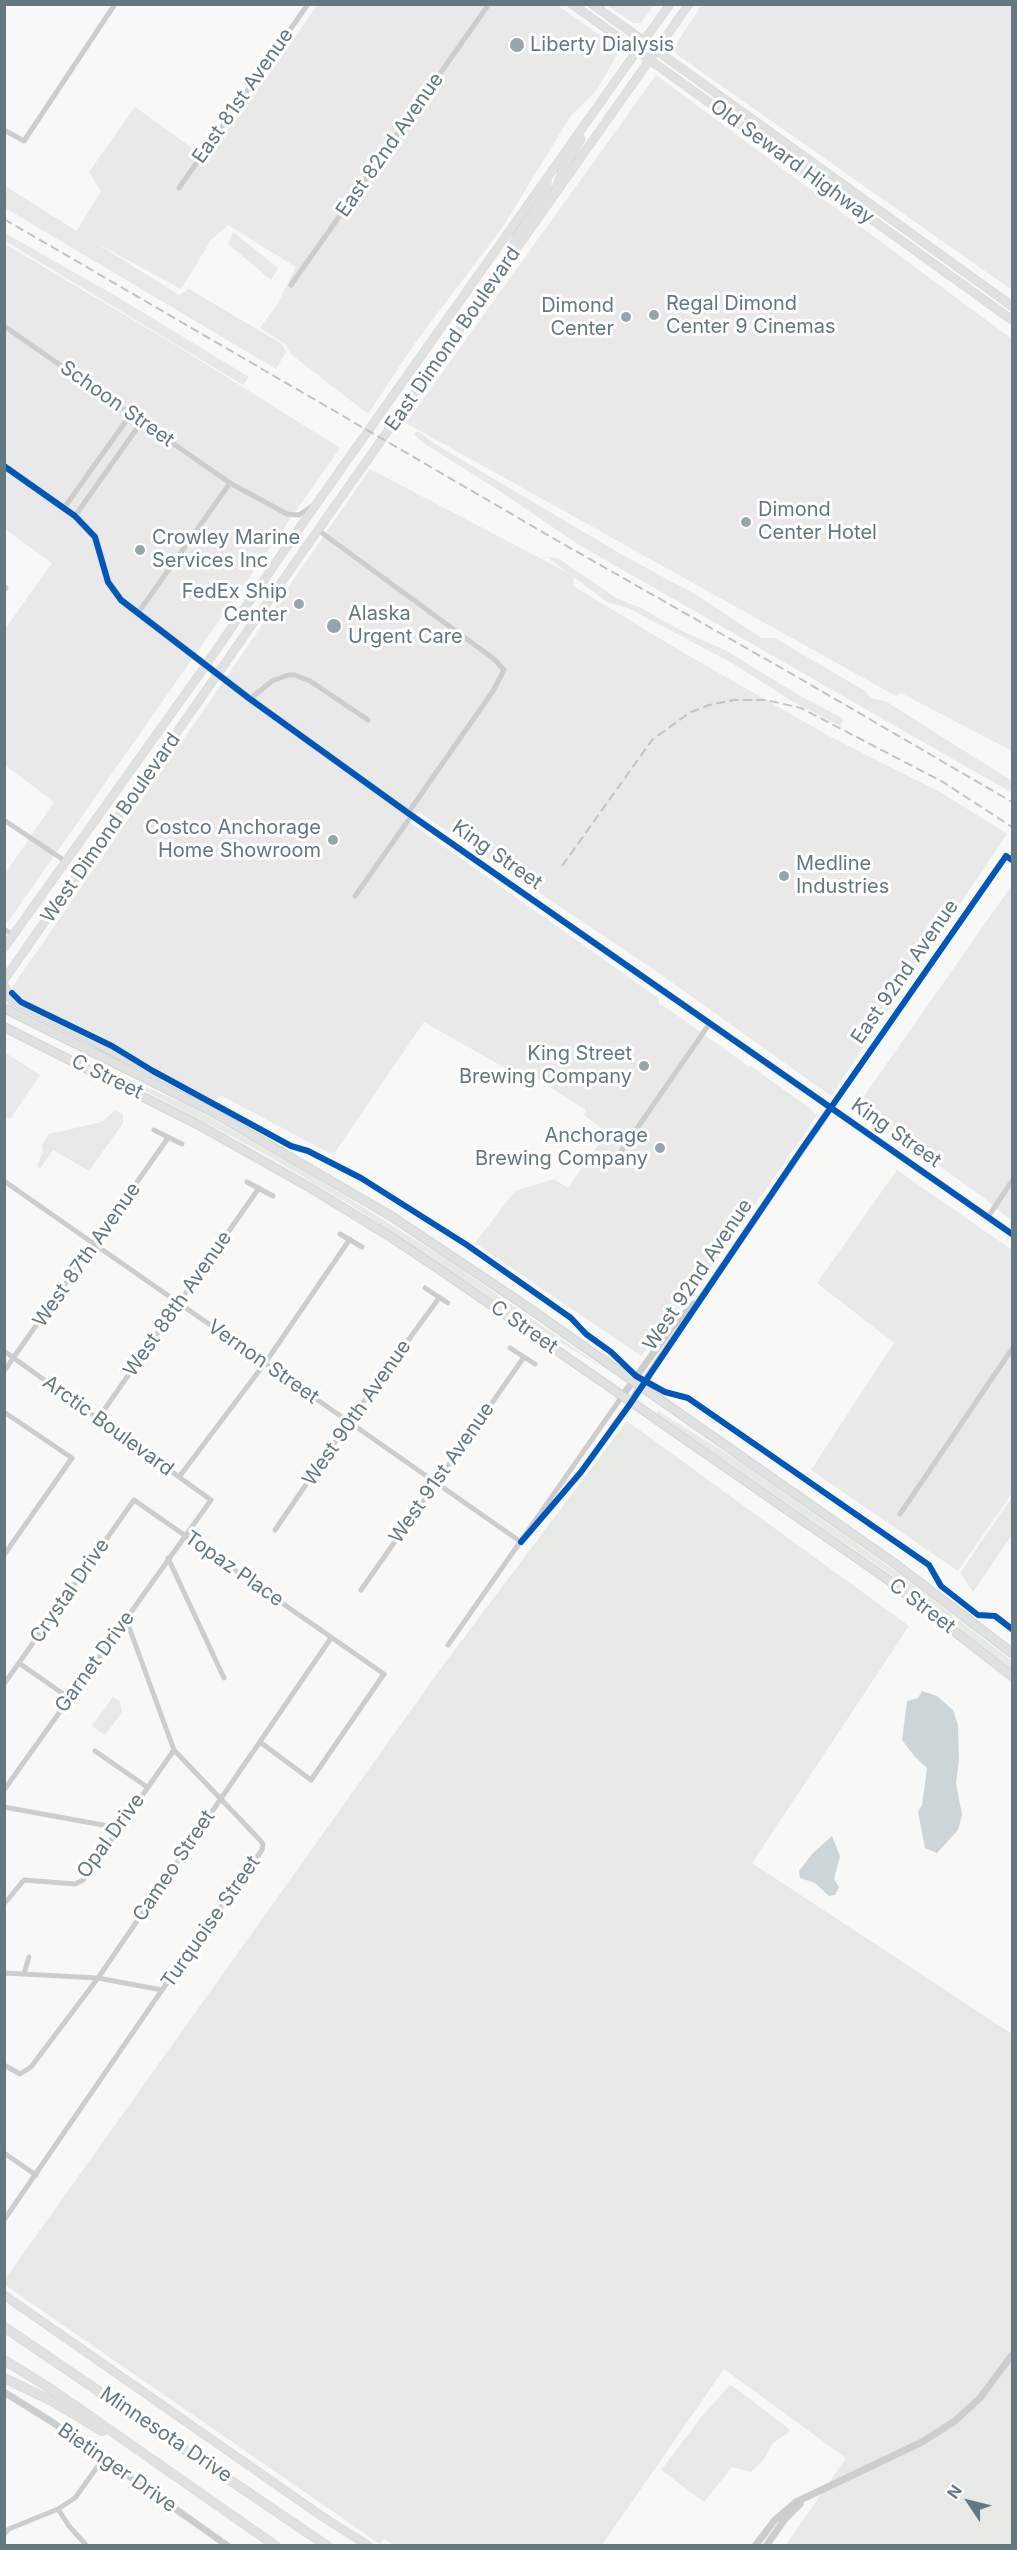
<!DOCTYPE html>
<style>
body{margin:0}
#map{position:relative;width:1017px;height:2550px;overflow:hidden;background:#f8f8f7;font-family:Inter,sans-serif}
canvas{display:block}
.frame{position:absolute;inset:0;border:6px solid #637881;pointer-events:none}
.north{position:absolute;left:939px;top:2472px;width:60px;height:60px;-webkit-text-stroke:4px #fff;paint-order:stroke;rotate:305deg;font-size:16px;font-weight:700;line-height:24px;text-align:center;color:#637881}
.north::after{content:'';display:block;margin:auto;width:21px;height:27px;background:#637881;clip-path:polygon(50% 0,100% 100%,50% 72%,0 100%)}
</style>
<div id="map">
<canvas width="1017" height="2550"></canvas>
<div class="frame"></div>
<div class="north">N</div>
</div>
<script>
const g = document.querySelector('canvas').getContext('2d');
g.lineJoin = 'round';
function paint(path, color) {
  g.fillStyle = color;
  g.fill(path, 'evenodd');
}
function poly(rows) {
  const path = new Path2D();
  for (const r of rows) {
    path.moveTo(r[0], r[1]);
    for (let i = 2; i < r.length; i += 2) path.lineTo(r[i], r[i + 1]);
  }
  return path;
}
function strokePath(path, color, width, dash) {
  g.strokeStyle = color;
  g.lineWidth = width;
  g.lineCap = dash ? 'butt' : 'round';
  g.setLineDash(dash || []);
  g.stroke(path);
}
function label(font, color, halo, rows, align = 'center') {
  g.font = font + ' Inter,sans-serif';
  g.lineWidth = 6;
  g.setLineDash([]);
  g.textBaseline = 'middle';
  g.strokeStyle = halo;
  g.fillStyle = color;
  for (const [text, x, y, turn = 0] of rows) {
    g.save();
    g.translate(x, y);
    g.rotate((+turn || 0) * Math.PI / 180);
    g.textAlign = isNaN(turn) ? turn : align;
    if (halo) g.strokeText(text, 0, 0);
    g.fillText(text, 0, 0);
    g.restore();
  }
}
const built = poly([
 [702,4,1012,5,1012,290,676,54,675,46],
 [317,5,557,5,614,45,617,55,596,91,570,117,502,228,415,343,368,414,292,355,285,344,260,328,278,303,296,267,228,225,211,240,181,289,76,232,101,191,89,172,135,107,206,158,279,60],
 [606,5,654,5,641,23,633,23],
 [656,75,1012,339,1012,751,901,693,896,696,406,423],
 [5,244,177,346,340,448,5,926,5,874,54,802,5,765,5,629,52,563,5,529],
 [370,469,574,576,573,586,684,653,829,736,942,793,1007,834,831,1096,663,976,419,812,408,821,658,998,660,1006,661,1004,817,1115,700,1285,641,1356,475,1243,515,1191,554,1179,568,1188,607,1132,584,1115,586,1110,521,1069,514,1073,424,1022,333,1155,220,1095,215,1101,18,997,13,992,13,986],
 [1012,885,1012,1221,984,1198,864,1111,862,1099],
 [4,1052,40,1075,10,1119,5,1116],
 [897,1170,1012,1250,1012,1493,958,1571,811,1470,894,1343,817,1283]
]);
const green = poly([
 [5,186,179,295,189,289,282,344,286,352,276,369,5,208],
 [233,232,278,268,271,280,228,244],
 [5,233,116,296,249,377,243,385,5,241],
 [418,431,435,444,621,554,698,596,762,638,775,638,865,691,871,698,887,702,1012,781,1012,793,576,543,498,490,422,442,414,434],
 [547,557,558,558,616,598,641,608,684,632,725,650,797,694,844,719,840,726,790,700,732,663,628,608,607,602],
 [751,1066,812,1110,804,1121,787,1113,772,1097,745,1076],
 [102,1068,190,1106,313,1176,449,1261,603,1368,530,1324,354,1207,263,1153],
 [115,1110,123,1115,123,1123,89,1171,53,1150,40,1169,37,1166,43,1152,42,1144,49,1134,102,1122],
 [658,1411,739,1461,895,1571,1012,1661,1012,1670,890,1574,657,1414],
 [627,1421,909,1626,752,1863,1012,2034,1012,2545,786,2545,846,2458,724,2369,602,2545,395,2546,384,2538,380,2544,5,2285,5,2279,444,1664],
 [1012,1497,1012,1535,973,1592,960,1573],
 [113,1697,120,1702,122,1712,105,1735,92,1726],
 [729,2386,733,2386,789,2429,789,2432,772,2444,764,2459,751,2472,732,2467,704,2502,661,2470,703,2415]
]);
const water = poly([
 [922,1691,937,1696,953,1710,958,1725,959,1759,956,1783,962,1815,958,1830,937,1853,925,1848,918,1812,922,1805,927,1768,915,1757,902,1740,907,1701,918,1698],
 [832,1836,840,1856,834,1879,839,1887,835,1895,829,1896,815,1883,800,1878,799,1871,812,1854]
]);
const minor = poly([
 [4,130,24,141,115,4],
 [179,188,308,4],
 [291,285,489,4],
 [4,326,230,483,287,514,299,515,314,505],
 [64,508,131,414],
 [75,516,142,421],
 [318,530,494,659,504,670,493,691,408,813],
 [4,586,6,588],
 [138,613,230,483],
 [250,699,272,681,288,675,295,675,310,681,368,720],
 [4,820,65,861],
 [355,896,412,815],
 [4,929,13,935],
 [831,1107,1006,856,1012,860],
 [154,1130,182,1144],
 [622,1150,710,1023],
 [4,1181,521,1542],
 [247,1182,273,1196],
 [988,1217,1012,1181],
 [340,1234,362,1247],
 [425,1288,448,1303],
 [510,1348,535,1364],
 [4,1351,211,1500,4,1790],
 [4,1371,168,1138],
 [4,1412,72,1458,4,1555],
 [97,1420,259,1188],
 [179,1477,265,1363,350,1239],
 [900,1514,1012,1349],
 [538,1522,581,1472,631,1401],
 [275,1530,348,1423,439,1298],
 [168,1558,224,1678],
 [361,1590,524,1357],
 [448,1645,623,1395],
 [19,1663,69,1698],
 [4,1684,134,1500,384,1674,311,1780,260,1742],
 [95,1751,147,1787],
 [4,1807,119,1828],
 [4,1904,24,1880,75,1884,83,1880,174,1750],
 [4,1973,98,1978,162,1990],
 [24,1974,29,1957],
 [4,2065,20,2074,31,2067,98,1978,331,1638],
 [4,2153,36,2175],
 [4,2220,162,1990,262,1850,263,1844,259,1839,174,1750,126,1619],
 [58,2509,69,2526,87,2546],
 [4,2534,9,2529,58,2509,75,2498,103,2459]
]);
const tertiary = poly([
 [4,466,75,516,95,537,108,582,121,600,250,699,408,813,1012,1234],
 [623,1395,673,1326,694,1304],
 [631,1401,831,1107],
 [4,2392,52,2422,228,2546],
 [755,2546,775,2520,796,2502,922,2442,955,2421,980,2398,1012,2355],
 [766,2546,785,2519,800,2504]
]);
const secondary = poly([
 [572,4,1012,320],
 [592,4,1012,306],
 [800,168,807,167,838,186],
 [555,192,563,169,581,139],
 [507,257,518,234,547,192,547,179],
 [4,948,206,665,305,520,670,4],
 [4,980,318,530,689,4],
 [4,2295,323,2517,369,2546]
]);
const primary = poly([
 [4,986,8,996,14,1001,92,1040,139,1066,156,1078],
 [4,1008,209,1110,391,1216,520,1302,894,1563,1012,1653],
 [4,1027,195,1123,309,1187,391,1237,448,1275,887,1579,1012,1676]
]);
const motorway = poly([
 [4,2327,327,2546],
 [4,2360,51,2389,276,2546],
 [4,2378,52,2401,102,2431]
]);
const rail = poly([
 [4,219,558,541,799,678,1012,802],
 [562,866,652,740,689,713,709,705,734,700,766,700,801,708,943,782,1012,827]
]);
const cycleway = poly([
 [4,466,75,516,95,537,108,582,121,600,250,699,408,813,1012,1234],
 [12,993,21,1002,112,1046,153,1071,291,1146,308,1151,361,1178,467,1245,571,1318,586,1334,611,1352,636,1376,665,1392,688,1398,929,1565,941,1586,978,1615,995,1616,1012,1629],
 [521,1542,581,1472,628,1407,800,1152,1006,856,1012,860]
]);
const markers = [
 [517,45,8,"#97a5aa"],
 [654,315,6,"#97a5aa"],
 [626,317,6,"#97a5aa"],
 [746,522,6,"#97a5aa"],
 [140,550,6,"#97a5aa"],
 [299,604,6,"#97a5aa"],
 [334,626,8,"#97a5aa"],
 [333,840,6,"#97a5aa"],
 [784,876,6,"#97a5aa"],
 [644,1066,6,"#97a5aa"],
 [660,1148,6,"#97a5aa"]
];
const poiNames = [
 ["Liberty Dialysis",530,45],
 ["Regal Dimond",666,304],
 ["Center 9 Cinemas",666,327],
 ["Dimond",614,306,"right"],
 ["Center",614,329,"right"],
 ["Dimond",758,510],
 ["Center Hotel",758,533],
 ["Crowley Marine",152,538],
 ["Services Inc",152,561],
 ["FedEx Ship",287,592,"right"],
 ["Center",287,615,"right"],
 ["Alaska",348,614],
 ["Urgent Care",348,637],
 ["Costco Anchorage",321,828,"right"],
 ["Home Showroom",321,851,"right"],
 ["Medline",796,864],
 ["Industries",796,887],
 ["King Street",632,1054,"right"],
 ["Brewing Company",632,1077,"right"],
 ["Anchorage",648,1136,"right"],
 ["Brewing Company",648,1159,"right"]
];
const streetNames = [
 ["East 81st Avenue",243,96,-55],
 ["East 82nd Avenue",390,145,-55],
 ["Old Seward Highway",792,162,36],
 ["East Dimond Boulevard",453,339,-55],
 ["Schoon Street",117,404,35],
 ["West Dimond Boulevard",111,828,-55],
 ["King Street",497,855,35],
 ["East 92nd Avenue",905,972,-55],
 ["C Street",107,1077,26],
 ["King Street",896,1133,35],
 ["West 87th Avenue",87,1255,-55],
 ["West 92nd Avenue",698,1275,-56],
 ["West 88th Avenue",178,1304,-55],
 ["C Street",524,1327,35],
 ["Vernon Street",263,1362,35],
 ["West 90th Avenue",357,1413,-55],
 ["Arctic Boulevard",108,1426,36],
 ["West 91st Avenue",442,1473,-55],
 ["Topaz Place",234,1569,35],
 ["Crystal Drive",70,1591,-55],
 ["C Street",922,1606,37],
 ["Garnet Drive",95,1662,-54],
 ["Opal Drive",111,1836,-54],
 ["Cameo Street",174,1866,-56],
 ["Turquoise Street",211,1922,-55],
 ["Minnesota Drive",166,2435,34],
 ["Bietinger Drive",117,2468,35]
];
paint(built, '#e8e9e8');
paint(green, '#e7eae4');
paint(water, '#ccd6d8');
strokePath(secondary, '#d3d5d5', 9);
strokePath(primary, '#d4d5d5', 10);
strokePath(motorway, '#d3d4d4', 10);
strokePath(minor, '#cccece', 5);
strokePath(tertiary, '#cccece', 7);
strokePath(secondary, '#e0e1e1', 8);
strokePath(primary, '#e0e1e1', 8);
strokePath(motorway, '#e0e1e1', 9);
strokePath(rail, '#c2c3c4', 2, [9, 4.5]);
strokePath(cycleway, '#0057b8', 6);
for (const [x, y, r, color] of markers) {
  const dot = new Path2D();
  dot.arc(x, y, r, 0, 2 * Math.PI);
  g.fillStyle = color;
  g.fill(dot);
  strokePath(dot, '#fff', 2);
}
label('20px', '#637881', '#fff', poiNames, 'left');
label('20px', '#637881', '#fff', streetNames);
</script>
